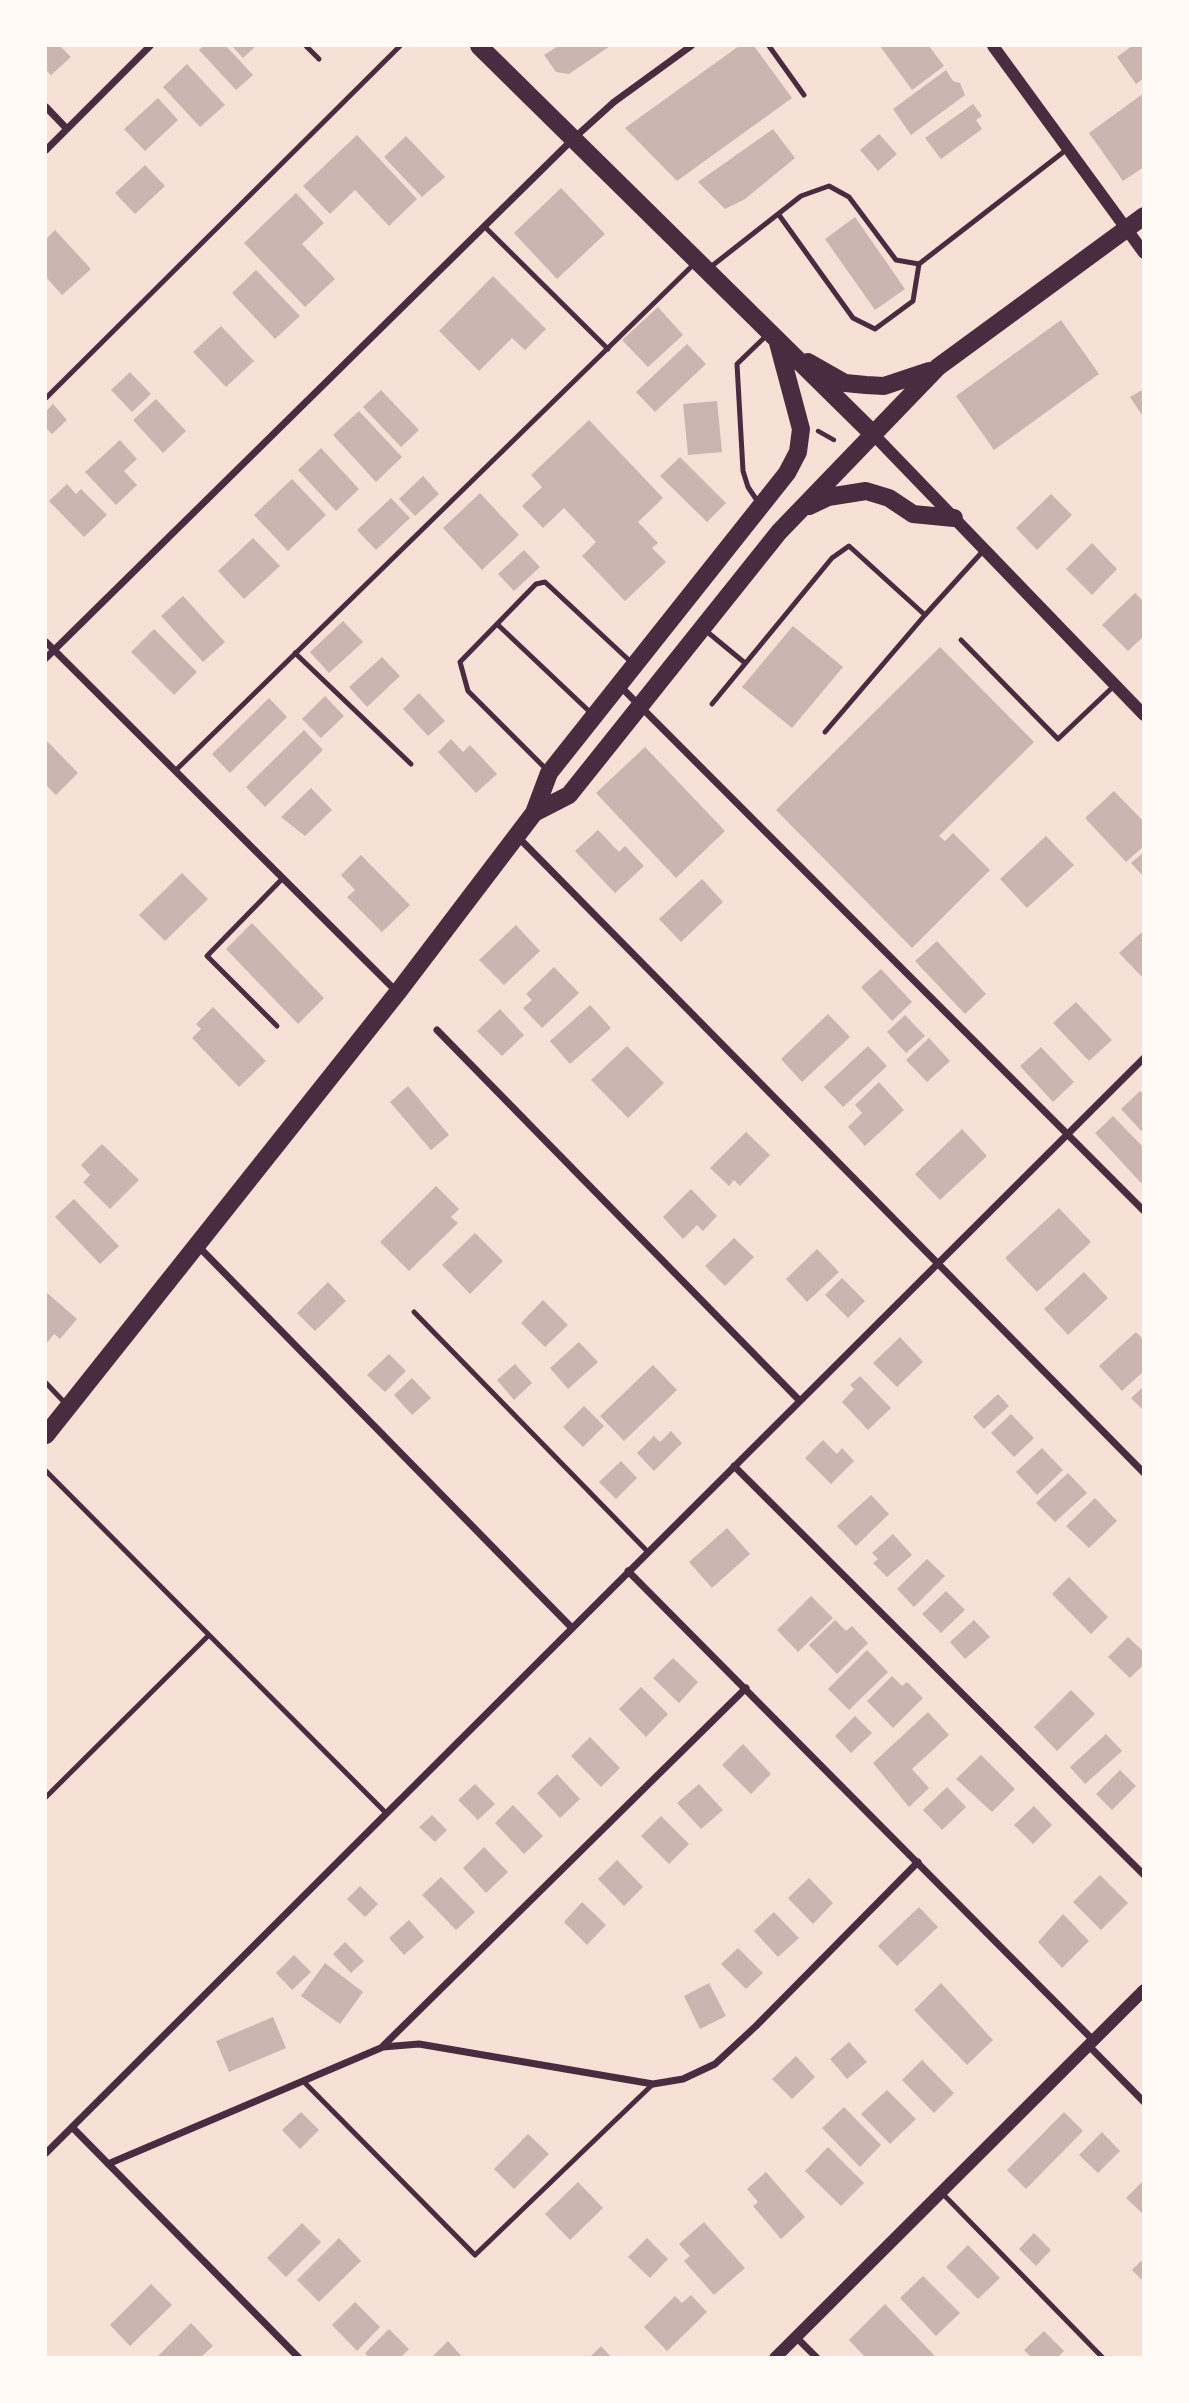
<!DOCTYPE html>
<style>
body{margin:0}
#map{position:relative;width:1189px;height:2403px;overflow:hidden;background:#f7e1d7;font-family:Cabin,sans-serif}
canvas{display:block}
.frame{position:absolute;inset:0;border:47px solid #fffaf5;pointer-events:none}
</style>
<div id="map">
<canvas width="1189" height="2403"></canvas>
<div class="frame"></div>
</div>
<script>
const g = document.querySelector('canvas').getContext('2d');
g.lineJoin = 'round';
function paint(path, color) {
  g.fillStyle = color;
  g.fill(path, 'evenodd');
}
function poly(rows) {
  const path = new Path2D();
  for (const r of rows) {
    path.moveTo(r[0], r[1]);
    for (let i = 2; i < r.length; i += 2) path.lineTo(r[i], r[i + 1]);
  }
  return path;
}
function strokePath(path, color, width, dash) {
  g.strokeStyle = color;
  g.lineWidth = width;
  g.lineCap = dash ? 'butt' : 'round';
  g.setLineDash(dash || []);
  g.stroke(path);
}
const building = poly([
 [46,46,60,46,71,57,51,75,46,70],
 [203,46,226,46,253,75,236,90,199,50],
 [232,46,256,46,243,58],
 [558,46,610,46,569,74,556,72,544,55],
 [739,46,754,46,792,98,677,181,625,128],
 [880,46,929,46,944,66,912,90],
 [1132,46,1144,46,1144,78,1136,84,1117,57],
 [187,64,225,105,200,127,163,87],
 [946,70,953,81,960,83,965,95,911,135,893,109],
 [1144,93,1144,167,1123,181,1089,133],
 [158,98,178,120,145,151,124,129],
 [973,104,982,116,976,120,982,129,941,159,925,138],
 [773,129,795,158,745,199,725,209,698,182],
 [879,134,897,154,878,171,860,150],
 [357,135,417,199,389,226,355,190,330,214,303,186],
 [406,136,445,177,422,197,384,157],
 [145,165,165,186,135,214,115,193],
 [561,188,605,234,557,279,514,233],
 [296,193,324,223,302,244,335,279,305,307,244,243],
 [855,217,905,289,875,310,825,239],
 [55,230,91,269,62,295,46,277,46,239],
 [256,270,300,316,275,339,232,293],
 [493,276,546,329,525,350,512,338,479,371,439,331],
 [658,307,683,335,648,367,622,340],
 [1061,320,1099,374,994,450,956,396],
 [221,326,254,361,226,387,193,352],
 [687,344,706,364,655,412,636,392],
 [130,372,151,394,132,412,111,390],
 [1144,389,1144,418,1130,397],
 [381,390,419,430,401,447,363,407],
 [156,399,186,431,163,453,133,420],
 [717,401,722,452,688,455,683,404],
 [53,404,67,420,52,434,46,428,46,411],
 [359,411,402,457,376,482,333,435],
 [589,420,663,498,638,522,658,543,652,548,666,562,625,601,582,556,596,542,564,508,543,528,522,506,542,487,531,475],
 [120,440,137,459,124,471,137,485,116,505,85,472],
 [321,448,359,489,336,511,298,470],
 [680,457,726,503,707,522,660,476],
 [423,476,439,494,415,516,399,499],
 [292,479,326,515,288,551,254,515],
 [67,484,76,494,81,489,107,515,84,537,49,501],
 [480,493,519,535,482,570,443,528],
 [1051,494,1072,515,1037,550,1016,528],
 [391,498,410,518,376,550,357,530],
 [253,538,280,566,244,599,218,571],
 [1092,543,1117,569,1092,595,1066,569],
 [524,550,540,567,514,591,498,574],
 [1135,593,1144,602,1144,636,1128,651,1102,625],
 [183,596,225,642,203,662,161,616],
 [343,621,363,642,329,673,310,652],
 [793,626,843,667,792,728,742,687],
 [154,629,197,672,174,695,131,652],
 [940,647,1034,742,939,836,945,841,953,833,990,870,912,948,776,810],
 [382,657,400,676,367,707,349,687],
 [419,693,445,721,428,736,403,709],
 [325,696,344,716,321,738,302,719],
 [269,698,287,717,230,773,212,754],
 [304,730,323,750,265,807,246,787],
 [451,739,463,752,470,745,497,774,476,793,438,752],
 [46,740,78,773,56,795,46,785],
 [645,747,725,831,676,878,596,793],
 [311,788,332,810,305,836,281,817],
 [1114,791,1144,822,1144,846,1126,862,1085,818],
 [598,830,619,852,625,846,644,866,615,893,575,851],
 [1046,836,1074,865,1027,908,1000,879],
 [1144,852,1144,877,1131,863],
 [361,855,410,905,382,932,347,897,355,890,341,875],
 [182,873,208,899,165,941,139,915],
 [702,879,723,902,681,942,659,919],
 [252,923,324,998,298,1024,226,949],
 [516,925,540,951,504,985,479,960],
 [1144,930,1144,979,1119,953],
 [937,941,986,994,965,1014,915,961],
 [554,967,579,993,542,1028,523,1008,532,1000,526,994],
 [881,969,912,1002,892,1021,861,987],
 [1076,1002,1112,1040,1089,1061,1053,1023],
 [590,1005,611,1028,570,1064,550,1041],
 [213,1007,266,1061,239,1087,192,1038,201,1029,196,1024],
 [500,1009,524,1035,502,1056,477,1031],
 [828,1014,850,1037,802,1082,781,1059],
 [905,1015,925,1036,906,1053,887,1032],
 [929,1038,950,1061,927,1082,906,1060],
 [627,1046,664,1083,628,1118,591,1080],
 [868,1046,887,1066,843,1107,824,1087],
 [1041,1047,1074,1082,1053,1102,1020,1066],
 [879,1082,904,1110,865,1146,848,1127,862,1113,855,1105],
 [408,1086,449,1135,431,1150,390,1102],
 [1140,1091,1144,1095,1144,1134,1121,1109],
 [1113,1116,1144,1148,1144,1180,1141,1183,1095,1133],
 [962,1129,987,1156,940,1200,915,1174],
 [746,1132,770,1155,740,1186,734,1180,729,1186,710,1168],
 [102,1144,139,1180,110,1209,83,1182,90,1175,81,1165],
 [436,1186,459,1209,451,1217,458,1223,409,1271,380,1242],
 [691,1189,717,1216,703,1231,697,1225,683,1239,663,1217],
 [74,1199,119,1246,100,1264,55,1217],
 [1059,1208,1091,1242,1037,1292,1005,1258],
 [475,1233,503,1261,470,1294,442,1265],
 [734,1238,754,1257,725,1286,705,1266],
 [817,1249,839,1272,807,1302,786,1279],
 [1084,1272,1108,1298,1068,1335,1044,1309],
 [842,1278,865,1301,848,1318,825,1295],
 [328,1282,346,1301,315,1331,297,1313],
 [46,1292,77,1319,60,1339,54,1334,46,1344],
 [543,1300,568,1325,545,1347,521,1323],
 [1136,1332,1144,1340,1144,1371,1122,1391,1099,1366],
 [900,1337,923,1362,897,1387,873,1363],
 [579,1342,598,1362,568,1389,550,1368],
 [389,1354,406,1371,385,1392,367,1375],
 [515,1364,532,1383,514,1400,497,1380],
 [653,1365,677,1390,624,1441,600,1416],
 [860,1376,891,1408,868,1430,842,1402,854,1389,850,1385],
 [412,1378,431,1398,412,1415,394,1395],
 [1144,1386,1144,1411,1131,1398],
 [998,1394,1009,1406,984,1429,973,1417],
 [584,1406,604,1426,583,1447,563,1427],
 [1011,1414,1034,1438,1014,1457,991,1433],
 [671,1431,682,1443,654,1471,637,1453,654,1436,660,1442],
 [823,1440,837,1454,842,1448,854,1461,831,1484,805,1458],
 [1042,1448,1063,1470,1037,1495,1016,1472],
 [621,1461,637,1478,616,1499,599,1482],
 [1068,1473,1087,1493,1055,1522,1036,1503],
 [871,1495,889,1514,856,1546,837,1526],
 [1095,1498,1117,1521,1089,1548,1066,1526],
 [727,1528,750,1554,712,1588,689,1562],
 [893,1534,912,1555,887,1577,873,1563,878,1559,872,1553],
 [927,1559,945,1576,914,1607,897,1589],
 [1069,1577,1108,1617,1091,1634,1052,1594],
 [946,1591,965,1610,941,1633,922,1614],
 [811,1596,833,1618,798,1652,777,1630],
 [835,1620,846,1631,852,1626,868,1643,837,1674,809,1645],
 [974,1620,990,1637,965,1659,950,1642],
 [1128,1637,1144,1652,1144,1664,1130,1678,1108,1657],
 [867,1650,888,1672,849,1710,828,1689],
 [673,1658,698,1682,679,1703,653,1678],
 [892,1676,902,1686,907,1682,923,1698,893,1728,867,1701],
 [641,1687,668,1714,646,1737,619,1709],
 [1071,1690,1095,1714,1057,1751,1034,1727],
 [928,1712,949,1735,912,1769,929,1788,909,1807,873,1763],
 [855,1716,872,1733,851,1753,835,1736],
 [1106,1734,1122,1751,1085,1784,1070,1767],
 [590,1737,620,1768,601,1787,571,1756],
 [743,1744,771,1774,751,1794,722,1765],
 [981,1755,1015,1789,992,1812,956,1779],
 [1120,1770,1136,1786,1112,1810,1096,1794],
 [557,1774,580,1799,560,1818,537,1793],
 [475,1784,495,1804,478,1820,458,1800],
 [699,1784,723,1810,701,1829,677,1803],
 [947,1787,966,1807,942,1830,923,1810],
 [513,1805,543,1836,524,1854,495,1823],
 [1034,1806,1052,1825,1033,1844,1014,1825],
 [432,1815,447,1830,435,1842,419,1827],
 [661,1816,689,1844,669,1864,641,1836],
 [484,1847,508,1872,486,1893,463,1868],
 [617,1860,643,1887,624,1906,598,1879],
 [1100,1875,1128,1903,1101,1930,1073,1902],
 [441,1877,475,1912,456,1930,422,1895],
 [809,1878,833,1903,813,1924,788,1898],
 [360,1886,378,1904,365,1917,347,1899],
 [582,1902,606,1925,587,1945,564,1922],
 [919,1907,938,1927,897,1966,878,1946],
 [774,1912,799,1938,778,1957,754,1931],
 [1063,1914,1089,1941,1062,1968,1038,1942],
 [409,1920,424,1937,404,1955,389,1938],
 [345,1942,364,1961,351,1973,333,1954],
 [738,1948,763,1973,746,1989,721,1964],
 [294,1955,311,1972,292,1990,276,1973],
 [325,1963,363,1992,340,2024,301,1996],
 [709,1983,726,2016,700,2029,684,1996],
 [941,1983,993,2040,967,2065,914,2010],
 [273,2017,286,2048,229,2072,216,2041],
 [849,2042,867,2062,847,2079,830,2059],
 [796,2056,815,2077,792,2099,772,2079],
 [922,2060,954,2093,934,2113,902,2080],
 [887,2090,916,2119,890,2144,861,2114],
 [844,2107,881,2145,860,2167,822,2128],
 [301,2112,319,2130,300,2149,282,2130],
 [1064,2112,1083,2131,1026,2189,1007,2170],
 [1102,2132,1120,2151,1098,2173,1079,2155],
 [528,2134,549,2154,514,2189,494,2169],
 [828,2147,864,2183,841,2206,805,2171],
 [766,2172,805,2217,781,2239,753,2206,758,2202,747,2189],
 [1144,2180,1144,2215,1126,2198],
 [578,2182,603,2208,570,2240,545,2214],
 [704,2222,745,2268,714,2295,684,2261,690,2256,679,2244],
 [302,2223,321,2242,286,2277,267,2258],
 [1034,2233,1051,2250,1036,2266,1019,2249],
 [339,2238,361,2261,319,2302,297,2280],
 [647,2238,668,2259,650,2278,628,2257],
 [968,2245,1000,2278,978,2299,946,2267],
 [1144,2258,1144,2282,1132,2270],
 [923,2276,960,2313,936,2336,900,2298],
 [151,2284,172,2305,130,2346,110,2325],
 [691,2295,707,2312,667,2351,644,2327,675,2296,682,2303],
 [355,2302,380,2327,357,2351,332,2325],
 [885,2304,934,2355,932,2358,866,2358,849,2340],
 [191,2323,213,2346,200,2358,156,2358],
 [389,2329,409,2349,400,2358,369,2358,365,2353],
 [1044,2331,1064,2351,1057,2358,1032,2358,1024,2350],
 [448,2341,463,2358,431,2358],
 [601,2346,612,2358,589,2358]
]);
const path = poly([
 [818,431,834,440]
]);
const service = poly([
 [306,46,319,59],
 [769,46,804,95],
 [779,215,853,318,875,329,913,301,919,264],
 [484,226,608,349],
 [708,269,801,196,829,186,849,197,896,260,919,264,1066,150],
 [46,398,400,46],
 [758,502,748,487,743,471,737,364,766,336],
 [497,624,591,713],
 [705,630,745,663],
 [961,640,1058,739,1115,685],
 [295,653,411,764],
 [712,704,832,558,849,546,925,615,983,551],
 [825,732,925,615],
 [547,770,468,691,460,662,536,584,545,582,632,663],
 [175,771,694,264],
 [277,1026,207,956,283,878],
 [414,1312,648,1552],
 [46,1383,65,1403],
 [46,1471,386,1813],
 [46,1797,209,1635],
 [304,2082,475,2255,653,2084],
 [941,2192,1103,2358]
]);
const minor = poly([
 [46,107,67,129],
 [46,150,150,46],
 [46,642,397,992],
 [46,658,573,139,614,102,691,46],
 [620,686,1144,1211],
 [518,837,1144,1473],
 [437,1030,800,1401],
 [198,1246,572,1628],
 [734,1466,1144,1875],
 [628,1571,1093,2040],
 [1088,2045,1144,2102],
 [383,2046,746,1688],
 [72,2127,299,2358],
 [46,2153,1144,1058],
 [108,2164,383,2047,419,2044,653,2084,683,2079,715,2064,756,2026,918,1862],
 [796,2337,817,2358]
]);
const tertiary = poly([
 [993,46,1144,253],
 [873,434,1144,715],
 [775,2358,1144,1990]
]);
const primary = poly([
 [479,46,873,434],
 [808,362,845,383,866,385,884,386,929,371],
 [809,506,828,497,866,491,889,498,913,514,954,518],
 [534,813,549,773,787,473,798,452,801,429,778,343],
 [46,1435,398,992,534,813,569,795,779,532,938,367,1144,216]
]);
paint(building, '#ccb4b1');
strokePath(path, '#4a2c40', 4.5);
strokePath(service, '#4a2c40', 5);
strokePath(minor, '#4a2c40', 7);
strokePath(tertiary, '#4a2c40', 12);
strokePath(primary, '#4a2c40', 18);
</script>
